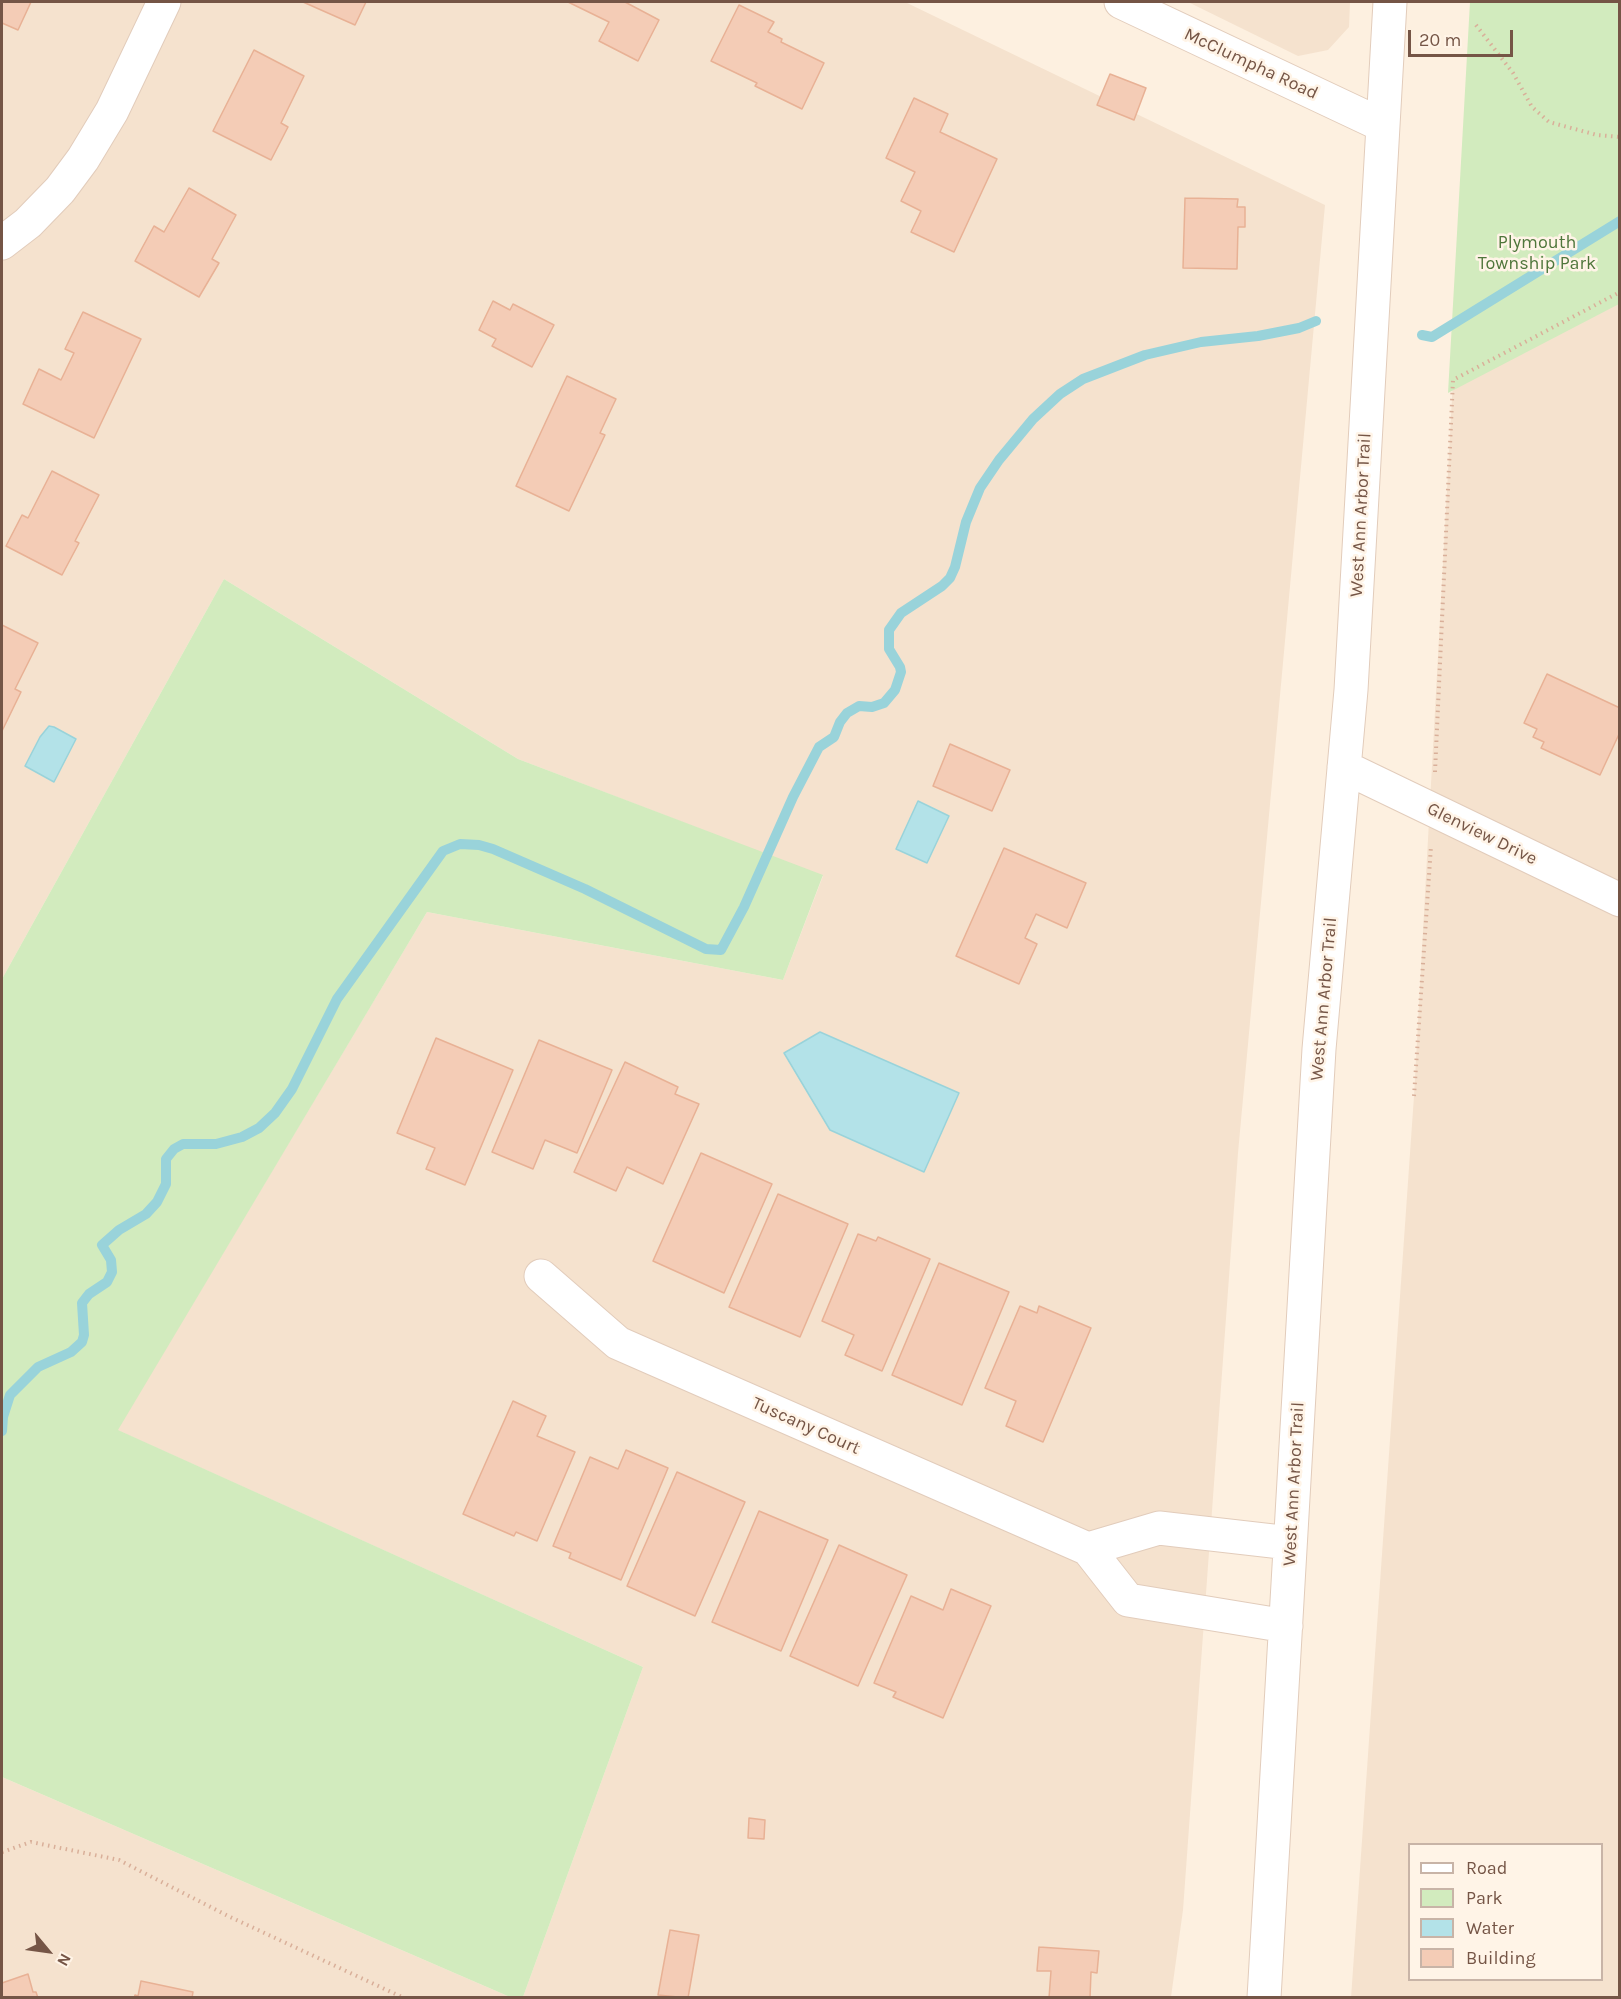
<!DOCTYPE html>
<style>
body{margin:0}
#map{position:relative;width:1621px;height:1999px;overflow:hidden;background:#fdf0e0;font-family:Karla,sans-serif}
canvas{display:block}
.frame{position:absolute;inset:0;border:3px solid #755546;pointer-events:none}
.legend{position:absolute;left:1408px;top:1843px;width:195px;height:138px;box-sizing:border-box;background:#fff4e7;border:2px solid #c8b4a7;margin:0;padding:8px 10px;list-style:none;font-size:18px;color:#755546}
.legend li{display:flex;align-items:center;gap:12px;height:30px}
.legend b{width:30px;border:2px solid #c8b4a7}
.north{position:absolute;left:18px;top:1921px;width:60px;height:60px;-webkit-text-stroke:4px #fff4e7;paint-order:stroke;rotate:119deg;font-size:16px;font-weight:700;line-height:24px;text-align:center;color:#755546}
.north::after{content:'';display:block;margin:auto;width:21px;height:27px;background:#755546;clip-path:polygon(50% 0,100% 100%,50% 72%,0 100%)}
.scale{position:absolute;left:1408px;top:30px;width:105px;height:27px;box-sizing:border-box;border:3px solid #755546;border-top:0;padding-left:8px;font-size:18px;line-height:21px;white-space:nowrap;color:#755546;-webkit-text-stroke:4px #fff4e7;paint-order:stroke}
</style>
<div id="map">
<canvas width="1621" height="1999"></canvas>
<div class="frame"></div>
<ul class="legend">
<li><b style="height:8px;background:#fff"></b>Road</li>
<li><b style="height:16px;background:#d2ebbe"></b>Park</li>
<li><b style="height:16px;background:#b3e2e8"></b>Water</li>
<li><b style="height:16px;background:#f4ccb6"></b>Building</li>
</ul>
<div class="north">N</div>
<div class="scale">20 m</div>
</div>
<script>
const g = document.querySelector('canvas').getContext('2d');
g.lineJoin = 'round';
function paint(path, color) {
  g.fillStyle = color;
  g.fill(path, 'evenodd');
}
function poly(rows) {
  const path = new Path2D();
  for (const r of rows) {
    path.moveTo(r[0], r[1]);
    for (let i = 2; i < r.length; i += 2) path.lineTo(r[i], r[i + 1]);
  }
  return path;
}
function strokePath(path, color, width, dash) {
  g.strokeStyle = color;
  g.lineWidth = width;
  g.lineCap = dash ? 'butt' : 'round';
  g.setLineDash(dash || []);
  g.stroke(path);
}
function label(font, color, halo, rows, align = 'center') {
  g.font = font + ' Karla,sans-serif';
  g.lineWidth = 5;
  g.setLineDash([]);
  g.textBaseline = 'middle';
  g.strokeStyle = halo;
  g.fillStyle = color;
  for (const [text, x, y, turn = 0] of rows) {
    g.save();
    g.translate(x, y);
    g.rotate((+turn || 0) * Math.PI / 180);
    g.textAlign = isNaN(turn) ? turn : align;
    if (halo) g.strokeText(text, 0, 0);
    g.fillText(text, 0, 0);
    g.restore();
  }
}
const residential = poly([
 [2,2,905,2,1325,205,1238,1153,1183,1910,1171,1997,523,1997,643,1667,117,1430,427,912,783,980,823,876,518,759,224,579,2,979],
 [1188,2,1350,2,1349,27,1328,50,1298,56],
 [1619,301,1619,1997,1351,1998,1414,1096,1453,380],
 [1410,1844,1602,1844,1602,1980,1410,1980],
 [2,1777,510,1997,2,1997]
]);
const green = poly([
 [1470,2,1619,2,1619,304,1448,393],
 [224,579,518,759,823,875,783,980,427,912,118,1430,643,1667,523,1997,510,1997,2,1777,2,979]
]);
const water = poly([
 [49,726,54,727,76,739,54,782,25,766,40,737,49,726],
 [918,801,949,816,927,863,896,849,918,801],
 [820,1032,959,1093,924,1172,830,1130,784,1053,820,1032]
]);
const stream = poly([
 [1422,335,1432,337,1620,221],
 [2,1431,3,1417,10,1395,38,1367,71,1352,82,1342,84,1335,82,1303,89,1294,107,1282,112,1272,111,1260,102,1245,119,1230,146,1214,157,1202,166,1184,166,1159,174,1149,183,1144,216,1144,242,1137,259,1128,275,1113,292,1089,337,999,443,851,460,844,479,845,493,849,585,889,706,949,721,950,744,907,793,797,819,747,834,737,840,722,847,713,859,706,872,707,884,703,895,690,901,672,900,667,889,649,889,630,901,613,942,586,950,578,955,567,966,522,980,488,999,460,1033,419,1060,394,1083,379,1145,355,1201,342,1258,336,1299,328,1316,321]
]);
const building = poly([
 [2,2,31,2,18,30,2,23,2,2],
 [303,2,366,2,355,25,303,2],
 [568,2,625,2,659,20,638,61,599,41,609,22,568,2],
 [739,5,774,22,768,32,782,39,781,42,824,63,802,109,755,86,757,83,711,61,739,5],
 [254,50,304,76,281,123,288,127,271,160,213,131,254,50],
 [1110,74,1146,88,1134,120,1097,105,1110,74],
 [914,98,948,114,940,132,997,159,954,252,911,232,921,211,901,201,915,172,886,158,914,98],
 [189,188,236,215,212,259,219,263,199,297,135,261,154,226,164,232,189,188],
 [1185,198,1238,199,1237,207,1245,207,1245,227,1238,227,1237,269,1183,268,1185,198],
 [493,301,510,310,513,304,554,325,532,367,492,346,496,339,479,330,493,301],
 [83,312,141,339,94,438,23,404,39,369,61,380,74,353,65,349,83,312],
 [567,376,616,399,600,433,605,435,569,511,516,486,567,376],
 [52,471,99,495,75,541,79,543,62,575,6,546,22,515,28,518,52,471],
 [2,625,38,643,15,689,21,692,2,731,2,625],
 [1547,674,1620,708,1620,732,1600,775,1541,748,1544,742,1533,737,1537,729,1524,723,1547,674],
 [950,744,1010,770,992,811,933,786,950,744],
 [1004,848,1086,883,1067,928,1036,914,1025,938,1037,944,1019,984,956,956,1004,848],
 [436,1038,513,1070,465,1185,426,1169,435,1148,397,1133,436,1038],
 [539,1040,612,1070,577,1153,545,1140,533,1169,492,1152,539,1040],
 [625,1062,678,1087,675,1094,699,1104,663,1184,627,1167,616,1191,574,1172,625,1062],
 [701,1153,772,1184,724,1293,653,1261,701,1153],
 [778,1194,848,1224,800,1337,729,1307,778,1194],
 [858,1234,876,1241,878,1237,930,1259,882,1371,845,1355,854,1335,822,1321,858,1234],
 [939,1263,1009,1292,962,1405,892,1375,939,1263],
 [1020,1306,1037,1313,1039,1306,1091,1328,1043,1442,1006,1426,1016,1401,985,1388,1020,1306],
 [513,1401,546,1416,537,1436,575,1452,537,1541,516,1532,514,1536,463,1514,513,1401],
 [626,1450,668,1468,621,1580,569,1558,571,1553,553,1546,590,1457,618,1469,626,1450],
 [677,1472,745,1502,695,1616,627,1586,677,1472],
 [759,1511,828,1540,781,1651,712,1622,759,1511],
 [839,1545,907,1575,858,1686,790,1656,839,1545],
 [951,1589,991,1606,943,1718,893,1697,896,1692,874,1683,911,1596,943,1610,951,1589],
 [749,1818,765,1820,764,1839,748,1838,749,1818],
 [670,1930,699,1935,688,1998,658,1995,670,1930],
 [1039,1947,1099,1951,1097,1973,1091,1972,1090,1998,1049,1998,1051,1971,1037,1971,1039,1947],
 [28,1974,33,1992,36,1992,38,1998,2,1998,2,1983,28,1974],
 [141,1981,193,1992,192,1998,134,1998,135,1995,138,1996,141,1981]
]);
const path = poly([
 [1476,25,1513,73,1532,107,1549,122,1597,135,1620,137],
 [1435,772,1453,380,1620,292],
 [1414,1096,1431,846],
 [2,1852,31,1842,119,1860,228,1916,404,1998]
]);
const minor = poly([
 [1121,2,1382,125],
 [2,243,28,223,60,190,83,159,112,111,164,2],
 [1344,767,1620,900],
 [541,1276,618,1343,1088,1549],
 [1286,1626,1128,1600,1088,1549,1159,1528,1290,1543],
 [1264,1998,1319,1049,1351,690,1390,2]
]);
const streetNames = [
 ["McClumpha Road",1251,64,25],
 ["West Ann Arbor Trail",1361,515,-87],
 ["Glenview Drive",1482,834,26],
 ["West Ann Arbor Trail",1324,999,-85],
 ["Tuscany Court",806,1426,24],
 ["West Ann Arbor Trail",1294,1484,-87]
];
const parkNames = [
 ["Plymouth",1537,243],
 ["Township Park",1537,264]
];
paint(residential, '#f5e2ce');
paint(green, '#d2ebbe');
paint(water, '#b3e2e8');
strokePath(water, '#99d3da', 1.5);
strokePath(stream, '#99d3da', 10);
paint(building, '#f4ccb6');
strokePath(building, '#e8b195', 1.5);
strokePath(minor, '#e2ccbb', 35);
strokePath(path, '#d9af99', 4, [1.5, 4.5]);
strokePath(minor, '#fff', 33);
label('18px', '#755546', '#fff4e7', streetNames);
label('18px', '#4f763b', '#fff4e7', parkNames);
</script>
